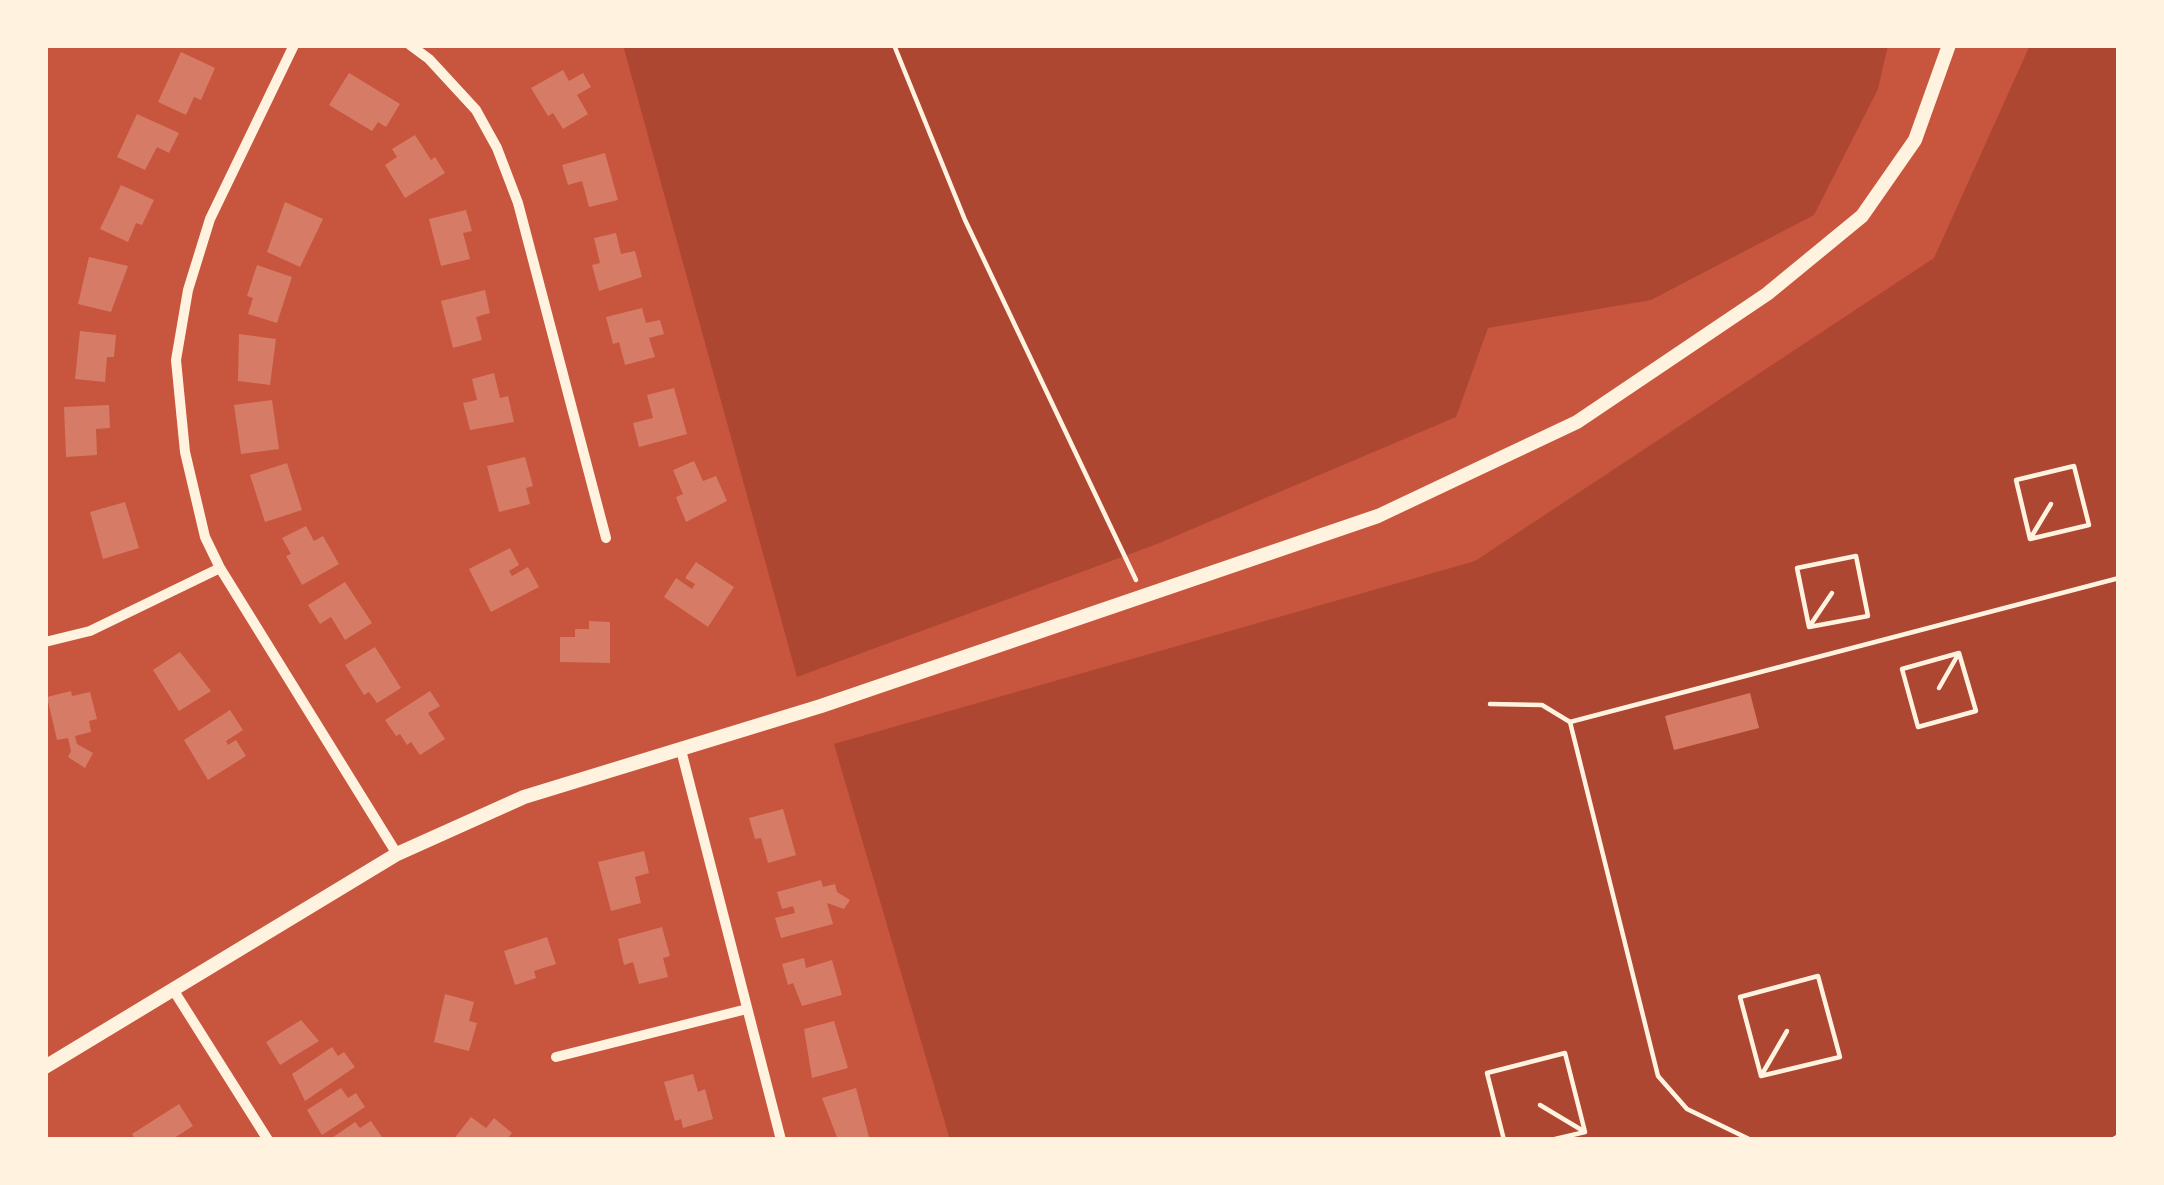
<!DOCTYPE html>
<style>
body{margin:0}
#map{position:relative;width:2164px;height:1185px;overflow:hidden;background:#c8553d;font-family:Lora,serif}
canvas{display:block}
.frame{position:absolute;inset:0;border:48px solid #fff3e0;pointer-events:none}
</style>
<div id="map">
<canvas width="2164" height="1185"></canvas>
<div class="frame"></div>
</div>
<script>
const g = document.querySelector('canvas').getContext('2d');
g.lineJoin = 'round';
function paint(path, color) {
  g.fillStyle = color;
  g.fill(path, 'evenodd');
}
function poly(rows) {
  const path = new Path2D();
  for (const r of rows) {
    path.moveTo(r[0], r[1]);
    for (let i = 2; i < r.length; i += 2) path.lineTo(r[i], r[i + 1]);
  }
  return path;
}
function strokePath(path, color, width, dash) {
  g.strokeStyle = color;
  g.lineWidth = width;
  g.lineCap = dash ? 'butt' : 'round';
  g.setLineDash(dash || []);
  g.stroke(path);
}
const green = poly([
 [623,45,1888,45,1878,89,1814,215,1651,300,1488,328,1456,417,1157,544,797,677],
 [2030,45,2119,45,2119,1140,950,1140,834,744,1475,561,1934,258]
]);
const building = poly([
 [181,52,215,68,201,100,194,97,186,115,158,102],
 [563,70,569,81,583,73,591,87,577,95,588,114,563,129,553,113,548,116,531,88],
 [349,73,400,104,386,127,378,122,372,131,329,105],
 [137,114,179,133,169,153,157,147,145,170,117,157],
 [415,135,431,160,435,157,445,173,405,198,385,165,397,157,392,149],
 [605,153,618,200,589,207,582,181,568,185,562,165],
 [121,185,154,200,142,225,136,223,128,242,100,229],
 [285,202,323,219,300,267,267,252],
 [466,210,472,231,463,233,470,259,441,266,429,219],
 [616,233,621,254,635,251,642,277,599,291,592,265,600,263,594,238],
 [89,257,128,266,111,312,78,304],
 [257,265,292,277,277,323,248,314,253,298,247,296],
 [485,290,490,313,476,317,482,340,453,348,441,301],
 [642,308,646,323,660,320,664,334,649,338,655,357,625,365,619,342,613,344,606,317],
 [80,331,116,335,114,357,107,357,105,382,75,379],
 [239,334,276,339,270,385,238,381],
 [494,373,500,398,508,396,514,422,470,430,463,403,477,400,472,379],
 [674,388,687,434,639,447,633,423,653,418,647,395],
 [272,400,279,449,241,454,234,405],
 [109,405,110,428,96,429,97,455,66,457,64,407],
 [525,457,533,486,526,488,530,504,499,512,487,466],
 [694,461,703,481,716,476,727,501,686,522,676,497,683,494,673,470],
 [287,463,302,510,265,522,250,475],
 [125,502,139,548,103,559,90,512],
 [306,526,314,541,323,536,339,564,302,585,286,556,291,554,282,538],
 [510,548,519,565,509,571,512,576,528,567,539,587,491,612,469,569],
 [696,562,734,587,708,627,664,597,676,578,692,589,695,584,685,578],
 [345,582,372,623,345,640,331,617,320,624,308,605],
 [589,621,610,622,610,663,560,662,560,637,575,637,575,629,589,629],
 [375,647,401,688,377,703,369,692,364,695,345,665],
 [180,652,211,691,179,711,153,670],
 [71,691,72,696,90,692,97,719,89,721,91,732,75,736,77,744,93,753,85,768,68,757,71,751,68,738,57,740,47,697],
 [430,691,440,706,428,713,445,739,420,755,411,742,407,745,400,734,396,736,385,720],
 [1750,693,1759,728,1674,750,1665,716],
 [230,710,243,730,226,741,228,745,236,740,246,756,208,780,184,740],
 [783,809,796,855,768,863,761,838,755,839,749,818],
 [644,851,649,873,635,877,641,903,611,911,598,862],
 [821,880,823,887,835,884,837,892,850,900,844,909,827,903,833,924,781,938,775,918,795,913,793,906,782,909,777,892],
 [662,927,670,956,663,958,668,977,639,984,633,962,624,965,618,939],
 [547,937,556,964,534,971,536,978,515,985,504,951],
 [804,958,806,968,832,960,842,995,802,1006,793,983,788,985,782,964],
 [445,994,474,1002,469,1021,477,1023,469,1051,434,1042],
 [301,1020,319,1041,280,1065,266,1042],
 [834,1021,848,1068,812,1078,804,1029],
 [332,1047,338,1056,344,1052,355,1067,305,1101,292,1074],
 [693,1074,698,1092,705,1089,713,1119,683,1128,681,1119,675,1121,664,1082],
 [341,1088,348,1098,356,1093,365,1107,322,1135,307,1110],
 [856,1088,869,1137,838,1140,822,1098],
 [179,1104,193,1126,171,1140,136,1140,132,1134],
 [471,1117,486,1128,494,1118,512,1133,506,1140,453,1140],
 [371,1121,384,1140,329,1140,355,1122,360,1128]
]);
const path = poly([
 [894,45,965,220,1136,580],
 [2074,466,2089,525,2030,539,2016,480,2074,466],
 [2030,539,2051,504],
 [1856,556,1868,616,1809,627,1797,568,1856,556],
 [1809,627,1832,593],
 [1959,653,1976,711,1918,727,1902,669,1959,653],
 [1939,688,1959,653],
 [1490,704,1542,705,1570,722,2119,578],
 [1570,722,1658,1076,1687,1109,1751,1140],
 [1818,976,1840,1057,1761,1076,1740,997,1818,976],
 [1761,1076,1787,1031],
 [1540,1105,1585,1132],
 [1504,1140,1487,1073,1565,1053,1585,1132],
 [1551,1140,1585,1132],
 [2112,1140,2119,1136]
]);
const minor = poly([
 [294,45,210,219,188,290,176,360,185,452,205,537,220,568,397,854],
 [410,45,429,59,476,110,497,148,518,203,606,538],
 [45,642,90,631,220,568],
 [681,750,781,1140],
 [174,991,268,1140],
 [556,1057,747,1009]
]);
const secondary = poly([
 [45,1067,397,854,524,797,821,706,1378,516,1577,422,1767,294,1862,216,1915,140,1949,45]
]);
paint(green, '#ae4732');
paint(building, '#d67c66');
strokePath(path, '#fff3e0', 4.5);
strokePath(minor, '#fff3e0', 10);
strokePath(secondary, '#fff3e0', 14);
</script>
